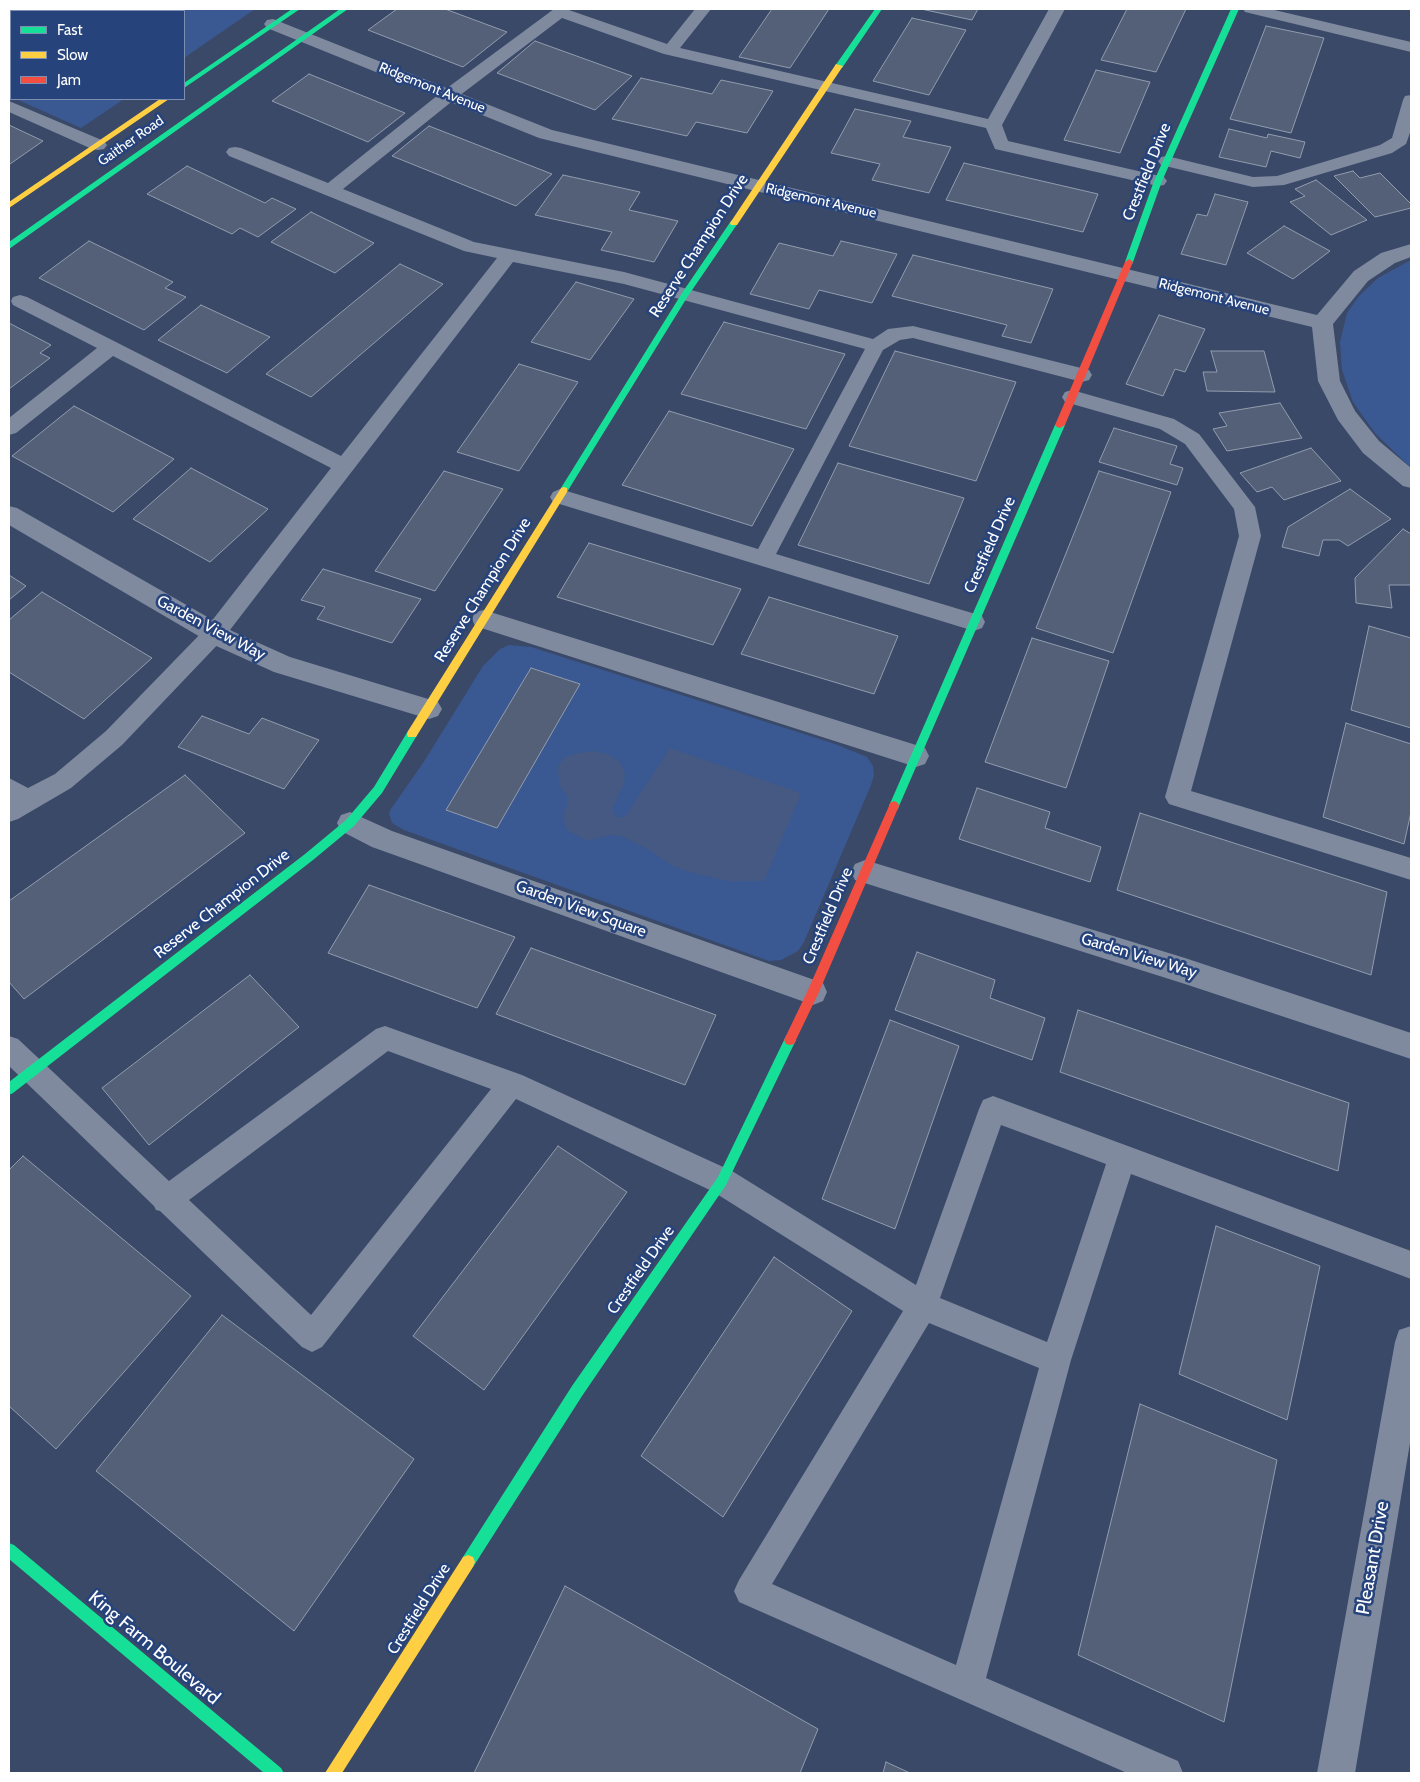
<!DOCTYPE html>
<style>
body{margin:0}
#map{position:relative;width:1420px;height:1782px;overflow:hidden;background:#3a4968;font-family:Cabin,sans-serif}
canvas{display:block}
.frame{position:absolute;inset:0;border:10px solid #fff;pointer-events:none}
.legend{position:absolute;left:10px;top:10px;width:175px;height:90px;box-sizing:border-box;background:#26437c;border:1px solid #7d8eb0;margin:0;padding:6px 9px;list-style:none;font-size:15px;color:#fff}
.legend li{display:flex;align-items:center;gap:10px;height:25px}
.legend b{width:25px;border:1px solid #7d8eb0}
</style>
<div id="map">
<canvas width="1420" height="1782"></canvas>
<div class="frame"></div>
<ul class="legend">
<li><b style="height:6px;background:#16e098"></b>Fast</li>
<li><b style="height:6px;background:#ffcf43"></b>Slow</li>
<li><b style="height:6px;background:#f24e42"></b>Jam</li>
</ul>
</div>
<script>
const g = document.querySelector('canvas').getContext('2d');
g.lineJoin = 'round';
function paint(path, color) {
  g.fillStyle = color;
  g.fill(path, 'evenodd');
}
function poly(rows) {
  const path = new Path2D();
  for (const r of rows) {
    path.moveTo(r[0], r[1]);
    for (let i = 2; i < r.length; i += 2) path.lineTo(r[i], r[i + 1]);
  }
  return path;
}
function strokePath(path, color, width, dash) {
  g.strokeStyle = color;
  g.lineWidth = width;
  g.lineCap = dash ? 'butt' : 'round';
  g.setLineDash(dash || []);
  g.stroke(path);
}
function label(font, color, halo, rows, align = 'center') {
  g.font = font + ' Cabin,sans-serif';
  g.lineWidth = 5;
  g.setLineDash([]);
  g.textBaseline = 'middle';
  g.strokeStyle = halo;
  g.fillStyle = color;
  for (const [text, x, y, turn = 0] of rows) {
    g.save();
    g.translate(x, y);
    g.rotate((+turn || 0) * Math.PI / 180);
    g.textAlign = isNaN(turn) ? turn : align;
    if (halo) g.strokeText(text, 0, 0);
    g.fillText(text, 0, 0);
    g.restore();
  }
}
const green = poly([
 [9,9,255,9,184,58,184,11,11,11,11,97,9,96],
 [16,99,124,99,81,128],
 [1411,260,1411,468,1375,433,1353,402,1342,370,1340,342,1347,313,1359,296,1378,278],
 [509,645,531,647,835,744,867,757,873,766,874,775,871,785,804,942,798,951,781,960,769,961,404,830,392,823,389,813,391,809,425,760,483,666,500,649]
]);
const water = poly([
 [670,748,801,793,764,881,729,881,692,873,675,867,646,848,621,836,610,835,587,841,567,830,563,816,567,805,567,796,559,784,558,766,565,757,578,753,594,751,607,754,619,761,625,774,624,783,612,809,616,818,626,816]
]);
const building = poly([
 [397,9,445,9,507,32,463,67,368,30,397,9],
 [772,9,829,9,790,68,739,57,772,9],
 [921,9,978,9,972,20,921,9],
 [1127,9,1186,9,1156,72,1101,60,1127,9],
 [912,18,966,30,929,95,873,81,912,18],
 [1266,26,1324,38,1291,133,1230,119,1266,26],
 [535,41,632,76,595,110,497,73,535,41],
 [1096,70,1150,82,1120,153,1064,140,1096,70],
 [309,74,405,113,368,142,272,101,309,74],
 [641,78,712,94,721,80,773,91,747,133,696,122,687,136,612,119,641,78],
 [855,109,911,121,903,137,951,147,929,193,872,180,880,164,831,153,855,109],
 [9,125,43,141,10,164,9,163,9,125],
 [429,126,552,174,516,206,392,156,429,126],
 [1229,129,1267,138,1268,134,1305,142,1300,158,1271,151,1266,167,1219,157,1229,129],
 [964,163,1098,194,1083,232,946,200,964,163],
 [187,166,265,203,272,198,296,209,258,237,240,228,232,234,147,194,187,166],
 [1353,171,1360,178,1380,173,1411,204,1411,208,1375,217,1334,176,1353,171],
 [563,175,640,192,629,210,678,221,654,262,601,250,612,232,535,215,563,175],
 [1316,180,1367,220,1331,235,1290,202,1305,196,1295,189,1316,180],
 [1215,194,1248,202,1226,265,1181,254,1197,214,1207,216,1215,194],
 [311,212,374,243,335,273,271,242,311,212],
 [1284,226,1330,251,1293,279,1247,253,1284,226],
 [89,241,173,282,165,288,186,297,144,330,39,278,89,241],
 [841,241,897,254,872,303,819,290,809,309,750,294,779,243,833,256,841,241],
 [913,255,1053,289,1031,343,1002,336,1007,325,892,296,913,255],
 [400,264,443,284,311,397,266,374,400,264],
 [576,282,634,299,590,360,531,342,576,282],
 [201,305,270,337,227,373,158,340,201,305],
 [1159,315,1205,329,1185,372,1175,369,1163,396,1126,384,1159,315],
 [724,322,845,354,806,429,681,394,724,322],
 [9,323,51,345,40,353,50,358,9,389,9,323],
 [895,351,1016,382,976,481,849,446,895,351],
 [1211,351,1264,351,1275,392,1207,391,1203,372,1217,372,1211,351],
 [519,364,578,382,519,471,457,452,519,364],
 [1280,403,1302,438,1227,451,1213,429,1227,426,1219,413,1280,403],
 [74,406,174,459,113,512,12,456,74,406],
 [669,411,794,449,752,526,622,485,669,411],
 [1114,428,1177,446,1170,464,1183,468,1177,485,1099,462,1114,428],
 [1311,448,1341,481,1284,500,1272,487,1257,492,1240,473,1311,448],
 [838,463,964,498,929,584,798,545,838,463],
 [191,468,268,509,210,562,133,519,191,468],
 [444,471,503,489,435,591,375,571,444,471],
 [1099,471,1171,492,1113,653,1036,628,1099,471],
 [1350,489,1391,519,1348,546,1339,540,1323,540,1319,556,1282,547,1288,527,1350,489],
 [1403,529,1411,534,1411,585,1389,585,1392,608,1356,603,1355,578,1403,529],
 [589,543,741,589,713,645,557,597,589,543],
 [323,569,421,599,392,643,317,619,325,607,301,600,323,569],
 [9,575,26,586,9,600,9,575],
 [42,592,152,658,84,719,9,672,9,620,42,592],
 [769,597,898,636,874,694,741,654,769,597],
 [1369,626,1411,638,1411,728,1351,710,1369,626],
 [1032,638,1109,661,1066,788,985,762,1032,638],
 [531,668,580,684,497,828,446,810,531,668],
 [202,716,249,734,262,718,319,740,284,789,178,747,202,716],
 [1346,723,1411,744,1411,812,1404,844,1323,817,1346,723],
 [185,775,245,833,24,999,9,982,9,901,185,775],
 [977,788,1050,812,1045,828,1101,847,1090,882,959,839,977,788],
 [1140,813,1387,892,1371,975,1117,890,1140,813],
 [369,885,515,937,477,1008,328,953,369,885],
 [531,948,716,1015,685,1085,496,1014,531,948],
 [917,952,995,980,990,998,1045,1018,1032,1060,895,1010,917,952],
 [250,975,299,1027,149,1145,102,1088,250,975],
 [1078,1010,1349,1103,1338,1171,1060,1072,1078,1010],
 [890,1020,959,1046,895,1229,822,1199,890,1020],
 [558,1146,627,1192,484,1390,413,1336,558,1146],
 [23,1156,191,1296,56,1449,9,1406,9,1170,23,1156],
 [1216,1226,1320,1266,1287,1420,1179,1374,1216,1226],
 [774,1257,852,1311,723,1517,641,1456,774,1257],
 [222,1315,414,1459,294,1631,96,1471,222,1315],
 [1140,1404,1277,1460,1224,1722,1078,1655,1140,1404],
 [565,1586,818,1729,800,1773,474,1773,565,1586],
 [886,1762,910,1773,883,1773,886,1762]
]);
const lane = poly([
 [554,9,566,9,667,44,695,9,711,9,680,48,988,119,1049,9,1065,9,1002,125,1008,141,1164,177,1167,181,1164,185,1158,186,995,149,986,128,664,54,562,18,455,99,343,189,474,242,624,272,873,339,888,329,913,326,1089,370,1092,375,1089,380,1082,382,913,338,900,340,883,350,776,554,982,616,985,622,982,628,974,631,553,502,550,497,553,492,560,489,758,549,865,349,624,284,513,262,223,639,122,745,71,788,18,819,9,822,9,778,28,788,55,774,106,731,207,627,331,468,113,356,16,433,9,435,9,418,97,348,13,305,11,301,13,297,20,295,27,297,341,456,497,258,464,251,229,156,226,152,229,148,235,147,241,148,328,183,443,91,554,9],
 [1243,9,1270,9,1411,42,1411,52,1245,12,1243,9],
 [1411,95,1411,130,1406,144,1392,153,1284,185,1253,187,1161,165,1158,161,1161,157,1167,156,1253,177,1277,176,1380,145,1392,138,1403,100,1405,96,1411,95],
 [9,101,104,141,107,145,104,149,98,150,92,149,9,112,9,101],
 [1072,390,1174,419,1199,434,1255,507,1261,536,1191,791,1411,858,1411,880,1169,804,1165,797,1239,536,1234,509,1185,444,1160,429,1065,402,1062,397,1065,392,1072,390],
 [385,1026,522,1075,732,1171,916,1285,979,1109,983,1100,993,1096,1411,1251,1411,1279,1131,1174,1071,1360,986,1678,1178,1761,1183,1773,1127,1773,739,1602,734,1591,739,1580,903,1311,712,1191,516,1099,322,1347,312,1352,302,1347,160,1211,156,1210,154,1206,9,1066,9,1036,18,1039,169,1181,376,1029,385,1026],
 [388,1051,491,1089,311,1315,189,1200,388,1051],
 [1001,1125,1106,1164,1047,1342,940,1298,1001,1125],
 [929,1323,1039,1368,956,1665,772,1584,929,1323]
]);
const street = poly([
 [273,19,552,130,1317,315,1354,271,1381,253,1411,244,1411,257,1395,263,1368,281,1333,324,1340,381,1355,411,1379,441,1411,468,1411,488,1403,486,1363,453,1338,420,1318,381,1312,327,539,138,267,28,264,24,267,20,273,19],
 [9,506,17,508,232,631,290,657,438,702,442,709,438,716,429,719,274,672,214,645,9,525,9,506],
 [484,610,916,745,925,748,929,756,925,764,916,767,475,626,472,619,475,612,484,610],
 [350,812,392,831,823,983,827,992,823,1001,813,1005,372,847,341,831,337,823,341,815,350,812],
 [865,860,1185,958,1411,1033,1411,1059,1185,984,855,880,851,872,855,864,865,860],
 [1411,1326,1411,1437,1355,1773,1317,1773,1395,1342,1399,1330,1411,1326]
]);
const fast = poly([
 [292,9,300,9,184,88,184,83,292,9],
 [340,9,348,9,9,249,9,242,340,9],
 [875,9,882,9,842,68,836,68,835,66,875,9],
 [1231,9,1239,9,1162,181,1133,262,1132,264,1126,264,1125,262,1154,181,1231,9],
 [734,220,738,223,688,296,567,492,561,492,561,488,682,293,731,221,734,220],
 [1060,422,1065,425,899,806,898,809,894,811,890,809,889,806,1055,425,1060,422],
 [412,730,417,734,416,737,382,793,354,826,313,860,13,1093,9,1095,9,1082,305,854,346,820,374,787,408,731,412,730],
 [790,1035,794,1036,796,1040,726,1185,582,1396,473,1567,468,1569,463,1567,461,1562,463,1557,572,1386,718,1177,786,1036,790,1035],
 [9,1543,14,1545,281,1768,284,1773,264,1773,9,1559,9,1543]
]);
const slow = poly([
 [836,64,843,66,737,225,731,225,730,223,836,64],
 [160,99,169,99,9,208,9,202,160,99],
 [564,487,567,488,567,492,416,737,408,737,407,734,408,731,561,488,564,487],
 [468,1555,473,1557,475,1562,473,1567,342,1773,325,1773,463,1557,468,1555]
]);
const jam = poly([
 [1129,259,1133,262,1065,425,1060,428,1057,427,1055,425,1125,262,1129,259],
 [894,801,898,803,899,806,819,992,794,1044,790,1045,786,1044,784,1040,808,990,889,806,890,803,894,801]
]);
const farStreetnames = [
 ["Ridgemont Avenue",432,88,22],
 ["Gaither Road",131,141,-35],
 ["Ridgemont Avenue",821,201,13],
 ["Ridgemont Avenue",1214,297,14]
];
const streetNames = [
 ["Crestfield Drive",1147,172,-68],
 ["Reserve Champion Drive",699,246,-57],
 ["Crestfield Drive",990,545,-66],
 ["Reserve Champion Drive",483,590,-58],
 ["Garden View Way",211,628,28],
 ["Reserve Champion Drive",222,904,-38],
 ["Garden View Square",581,909,20],
 ["Crestfield Drive",828,916,-67],
 ["Garden View Way",1139,956,17],
 ["Crestfield Drive",641,1270,-55],
 ["Crestfield Drive",419,1609,-58]
];
const nearStreetnames = [
 ["Pleasant Drive",1373,1558,-80],
 ["King Farm Boulevard",154,1648,40]
];
paint(green, '#3a5992');
paint(water, '#455982');
paint(building, '#536078');
strokePath(building, '#929cae', 1);
paint(lane, '#7f8a9f');
paint(street, '#7f8a9f');
paint(fast, '#16e098');
paint(slow, '#ffcf43');
paint(jam, '#f24e42');
label('14px', '#fff', '#26437c', farStreetnames);
label('16px', '#fff', '#26437c', streetNames);
label('19px', '#fff', '#26437c', nearStreetnames);
</script>
